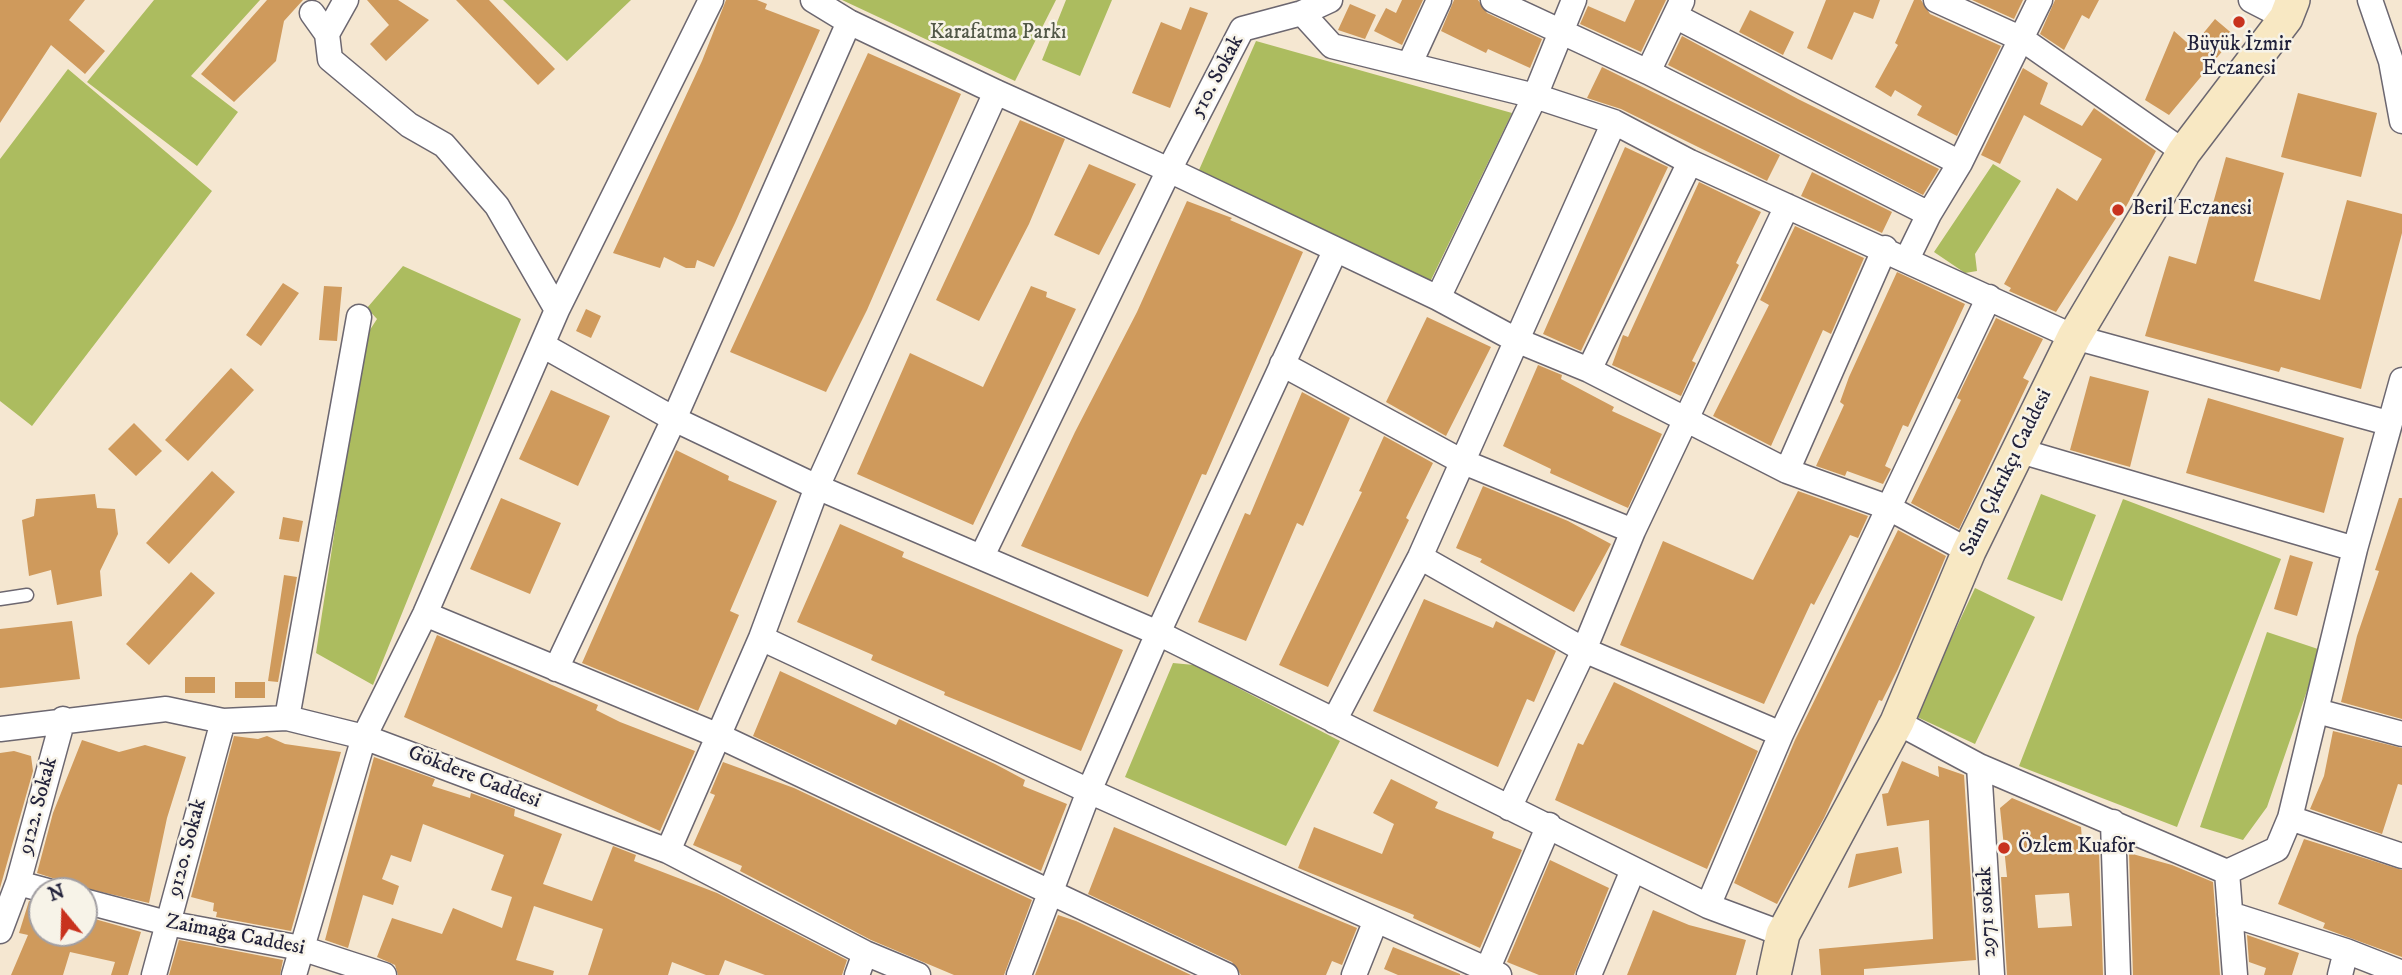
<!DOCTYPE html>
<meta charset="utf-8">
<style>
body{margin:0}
#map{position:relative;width:2402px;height:975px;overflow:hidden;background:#f5e7d1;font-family:"IM FELL DW Pica",serif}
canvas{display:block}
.north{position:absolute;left:28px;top:877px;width:70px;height:70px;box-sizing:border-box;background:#f7f3e8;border:2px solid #a29fa3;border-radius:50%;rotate:341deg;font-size:19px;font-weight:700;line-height:28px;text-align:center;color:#22223b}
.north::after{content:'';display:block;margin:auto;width:24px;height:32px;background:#c8321e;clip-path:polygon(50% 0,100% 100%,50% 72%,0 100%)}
</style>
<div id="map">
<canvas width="2402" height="975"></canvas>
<div class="north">N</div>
</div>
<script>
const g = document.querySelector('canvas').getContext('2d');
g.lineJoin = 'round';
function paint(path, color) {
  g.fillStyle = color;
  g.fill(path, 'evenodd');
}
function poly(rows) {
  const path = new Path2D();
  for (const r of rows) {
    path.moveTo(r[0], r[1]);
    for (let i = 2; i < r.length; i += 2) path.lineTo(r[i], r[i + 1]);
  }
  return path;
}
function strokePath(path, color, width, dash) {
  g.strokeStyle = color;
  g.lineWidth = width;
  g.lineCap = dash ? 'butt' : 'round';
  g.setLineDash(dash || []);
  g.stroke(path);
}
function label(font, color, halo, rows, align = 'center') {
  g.font = font + ' "IM FELL DW Pica",serif';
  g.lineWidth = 5;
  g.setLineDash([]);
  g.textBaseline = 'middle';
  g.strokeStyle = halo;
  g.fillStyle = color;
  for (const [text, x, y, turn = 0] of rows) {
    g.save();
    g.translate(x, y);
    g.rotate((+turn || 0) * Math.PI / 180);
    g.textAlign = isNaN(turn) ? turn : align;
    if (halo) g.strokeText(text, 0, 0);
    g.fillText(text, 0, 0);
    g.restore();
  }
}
const green = poly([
 [154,0,260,0,191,76,238,112,197,166,87,82],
 [503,0,631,0,567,61],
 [842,0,1056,0,1015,81],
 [1066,0,1112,0,1080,76,1042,60],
 [1256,41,1512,113,1430,282,1199,170],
 [68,69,212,191,32,426,0,401,0,159],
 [1993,164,2021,181,1975,254,1977,271,1965,273,1934,252],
 [403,266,521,319,373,685,316,653,364,339,377,319,367,308],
 [2041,494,2096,515,2062,601,2007,579],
 [2123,499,2281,559,2177,827,2019,766],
 [1975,588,2035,617,1975,744,1915,716],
 [2267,632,2321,650,2267,807,2243,840,2200,827],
 [1173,663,1194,665,1340,741,1286,846,1125,777]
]);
const building = poly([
 [0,0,85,0,69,20,105,51,85,74,51,45,0,123],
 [267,0,303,0,284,21,276,61,234,102,201,74],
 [367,0,398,0,429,20,386,61,370,44,389,25],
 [456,0,489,0,555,69,538,85],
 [726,0,757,0,767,4,765,9,820,30,735,223,714,267,697,260,695,268,686,268,664,257,660,268,613,253,702,61],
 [1402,0,1423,0,1402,45,1374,31,1386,8,1396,13],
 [1454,0,1478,0,1487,13,1542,39,1530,68,1488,49,1486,53,1441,31],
 [1635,0,1666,0,1641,52,1580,24,1588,6,1625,22],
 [1826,0,1880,0,1873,19,1854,12,1832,60,1807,48],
 [1914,0,1921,0,1930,14,2001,46,1957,136,1917,115,1922,106,1895,90,1891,97,1875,87,1898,45,1895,43],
 [1972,0,2023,0,2014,19],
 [2055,0,2099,0,2089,19,2082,15,2064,50,2040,34],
 [1350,4,1376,15,1365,39,1338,30],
 [1190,7,1208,13,1170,108,1132,93,1161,22,1181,30],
 [1750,10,1794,32,1783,55,1739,32],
 [2215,19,2235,36,2169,115,2145,100,2174,31,2192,47],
 [1682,36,1798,99,1939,169,1923,195,1668,65],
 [868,53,961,94,867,310,826,392,730,352],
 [1602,67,1780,155,1767,181,1621,109,1587,98],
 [2023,68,2048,83,2040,104,2082,126,2094,108,2156,151,2121,216,2118,215,2056,312,2009,291,2011,288,2004,284,2057,188,2077,201,2102,159,2024,115,2000,164,1981,155],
 [2298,93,2377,113,2361,177,2281,157],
 [1020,120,1065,139,1029,224,979,321,936,300],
 [1625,147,1668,167,1581,351,1543,334],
 [2226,157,2284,173,2254,281,2320,300,2347,200,2402,214,2402,233,2361,389,2281,367,2279,372,2145,336,2169,256,2196,264],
 [1089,164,1136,184,1099,255,1054,235],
 [1812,172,1892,212,1882,233,1801,196],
 [1699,182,1761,212,1736,263,1739,265,1692,361,1696,363,1681,396,1612,365,1623,335,1628,337],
 [1187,201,1232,218,1230,220,1303,252,1206,475,1202,474,1148,597,1021,546,1075,432,1137,312],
 [1795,226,1864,258,1831,334,1823,330,1771,446,1713,416,1769,305,1760,300],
 [1897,272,1965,304,1908,427,1903,425,1885,466,1891,469,1883,484,1847,471,1845,476,1816,466,1844,405,1840,402,1849,377],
 [283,283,299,293,261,346,246,335],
 [324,286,342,287,337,341,319,340],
 [1031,286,1047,292,1046,297,1076,309,973,525,857,474,910,353,983,387],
 [586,309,601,316,591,338,576,331],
 [1427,317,1491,347,1446,436,1386,402],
 [1996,318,2043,339,2023,378,2029,381,1959,529,1911,503,1961,400,1957,398],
 [1538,365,1562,375,1561,379,1614,407,1612,411,1662,434,1628,508,1550,473,1551,469,1503,446],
 [231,368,254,390,188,461,165,440],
 [2090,376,2149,391,2130,467,2070,450],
 [551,390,610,416,578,486,519,459],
 [1302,392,1350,418,1303,526,1297,523,1246,641,1198,622,1245,513,1250,515],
 [2208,398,2344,438,2324,513,2186,473],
 [134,423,162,451,136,476,108,449],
 [1384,436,1433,463,1406,518,1409,520,1328,687,1279,665,1362,492,1359,491],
 [676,450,729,476,728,480,777,501,730,611,739,615,698,711,582,663],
 [212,471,235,492,169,564,146,543],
 [1483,486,1568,521,1611,544,1574,612,1480,562,1482,559,1456,548],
 [1798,491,1868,516,1858,538,1850,535,1814,605,1811,603,1764,704,1620,645,1663,541,1753,580],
 [95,494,97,508,115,509,118,534,100,571,102,596,57,605,51,570,29,576,22,520,34,516,36,499],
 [501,498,561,523,530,594,470,569],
 [2399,498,2402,498,2402,719,2341,702,2357,636,2379,571,2375,570],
 [283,517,303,521,299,542,279,539],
 [840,524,904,552,902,557,1123,650,1081,751,944,695,945,692,871,660,873,655,797,622],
 [1898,530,1946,556,1898,669,1882,701,1879,700,1824,818,1777,904,1734,883,1795,740],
 [2290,555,2313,562,2297,616,2274,609],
 [191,572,215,593,149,665,126,644],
 [284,575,297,577,278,682,268,681],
 [1424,599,1493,628,1496,621,1556,651,1534,702,1527,699,1498,767,1373,711],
 [72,621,80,679,0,688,0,629],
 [437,635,598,705,596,710,620,722,695,751,660,831,404,717],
 [780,671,896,725,899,719,995,764,1025,780,1023,786,1067,804,1041,871,753,736],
 [185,677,215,677,215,693,185,693],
 [235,682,265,682,265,698,235,698],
 [1614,682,1758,751,1707,869,1555,800,1578,743,1583,745],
 [2333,731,2402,748,2402,785,2398,784,2382,834,2310,809,2324,776],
 [234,736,258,739,267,736,285,744,341,752,291,931,216,917,217,912,213,911,214,903,191,897],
 [82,740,119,752,145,745,186,757,167,818,149,903,80,887,37,873,53,813],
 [14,751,31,756,33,771,0,888,0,753],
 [374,757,435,779,432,786,470,798,471,793,515,809,514,816,562,834,543,884,592,901,613,846,636,855,634,861,717,893,847,960,842,975,765,975,725,960,719,975,706,975,672,962,668,975,588,975,603,929,534,906,516,960,554,971,553,975,398,975,395,965,377,957,392,918,442,934,453,908,502,928,512,897,491,890,504,855,423,824,411,862,391,855,382,879,399,886,393,905,363,895,348,948,325,940],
 [1902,761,1939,777,1938,766,1964,775,1976,960,1864,969,1864,975,1821,975,1819,949,1933,939,1929,820,1887,826,1882,794,1888,793],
 [723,762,794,788,1032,900,1004,975,954,975,871,940,740,871,742,866,693,845,715,795,710,793],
 [1391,779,1438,802,1435,808,1494,832,1492,838,1522,850,1480,948,1413,918,1414,915,1298,868,1314,827,1382,854,1394,824,1373,813],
 [2012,798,2081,827,2083,852,2099,851,2103,975,2007,975,2001,877,2007,877,2000,808],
 [2069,893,2072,926,2038,928,2035,895],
 [1114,827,1357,928,1342,965,1332,961,1326,975,1241,975,1232,962,1088,894],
 [2304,839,2402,870,2402,957,2323,928,2325,923,2278,904],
 [1898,847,1902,873,1848,888,1856,854],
 [2129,853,2172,865,2213,882,2220,975,2133,975],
 [1550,860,1609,888,1574,975,1539,975,1507,962],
 [29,901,42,905,42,933,84,933,84,916,141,932,128,975,111,975,115,962,70,952,63,975,11,975,28,935,19,933],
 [1653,910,1689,925,1746,940,1736,975,1627,975],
 [1058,915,1076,921,1191,975,1035,975],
 [2247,935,2299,953,2292,975,2264,975,2266,968,2249,962],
 [179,940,283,960,280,975,169,975],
 [1393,947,1460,974,1460,975,1398,975,1384,969]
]);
const lane = poly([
 [0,599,27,595]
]);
const street = poly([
 [346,0,327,34,330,59,409,125,444,145,497,206,557,310],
 [813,0,849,22,996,92,1169,170,1438,298,1516,340,1589,370,1787,471,1887,507,1969,551],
 [1493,0,1648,72,1929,214],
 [1936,0,2022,39,2184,152],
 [2251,0,2286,18],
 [2370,0,2391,61,2402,121],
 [312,13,327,34],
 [1302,13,1332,46,1535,96,1614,122,1690,162,2074,337,2388,423],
 [1675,16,1960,163],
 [1410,63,1439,0],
 [1648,72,1682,1],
 [1907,259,1929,214,1960,163,2040,0],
 [1438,298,1535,96,1574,0],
 [544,346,674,419,817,487,1158,633,1708,906,1783,934],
 [1282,364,1461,461,1633,531],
 [1589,370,1690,162],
 [2017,450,2355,549],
 [1787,471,1885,248],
 [982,556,1169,170,1242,29,1302,13,1330,0],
 [1420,557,1584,650,1781,734],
 [425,614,719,736,1226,975],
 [761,638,1089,791,1499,975],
 [556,669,674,419,849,22],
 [2317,711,2402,734],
 [287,718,359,317],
 [1334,721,1420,557,1614,122],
 [1897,722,1979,766,2227,872,2277,849,2290,818,2355,549,2402,380],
 [0,729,166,709,223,721,287,718,364,737,668,851,865,953,918,975],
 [1979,766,1992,975],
 [1509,808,1584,650,1633,531,1787,206],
 [2290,818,2402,856],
 [2113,822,2118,975],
 [668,851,761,638,817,487,996,92],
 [2227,872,2235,975],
 [18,883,48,891],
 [84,901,167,923,301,948,384,975],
 [1708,906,1781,734,1989,297],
 [2230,914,2346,951,2402,973],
 [0,931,18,883,63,719],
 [154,975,223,721],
 [294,975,364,737,425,614,557,310,711,0],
 [857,975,865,953],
 [1019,975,1089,791,1158,633,1335,251],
 [1354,975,1376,920],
 [1485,975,1549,825],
 [1589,975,1633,870],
 [2340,975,2346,951]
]);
const secondary = poly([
 [1774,975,1783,934,1897,722,1969,551,2074,337,2184,152,2286,18,2293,0]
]);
const markers = [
 [2239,22,7,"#c8321e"],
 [2118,210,7,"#c8321e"],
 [2004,848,7,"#c8321e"]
];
const parkNames = [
 ["Karafatma Parkı",998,34]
];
const poiNames = [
 ["Büyük İzmir",2239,46,"center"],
 ["Eczanesi",2239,70,"center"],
 ["Beril Eczanesi",2132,210],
 ["Özlem Kuaför",2018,848]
];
const streetNames = [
 ["510. Sokak",1218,77,-62],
 ["Saim Çıkrıkçı Caddesi",2007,473,-64],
 ["Gökdere Caddesi",474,778,21],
 ["9122. Sokak",39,806,-75],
 ["9120. Sokak",188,848,-75],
 ["2971 sokak",1988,912,-93],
 ["Zaimağa Caddesi",235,936,11]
];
paint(green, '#acbc5f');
paint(building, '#cf9a5c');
strokePath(lane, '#6c6770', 15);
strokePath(street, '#6c6770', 27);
strokePath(secondary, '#6c6770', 36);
strokePath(lane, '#fff', 12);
strokePath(street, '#fff', 24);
strokePath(secondary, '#f8e8c3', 33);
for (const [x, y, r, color] of markers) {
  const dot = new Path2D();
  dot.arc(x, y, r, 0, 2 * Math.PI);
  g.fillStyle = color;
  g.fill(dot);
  strokePath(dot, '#f7f3e8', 2.5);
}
label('21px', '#525848', '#f7f3e8', parkNames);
label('21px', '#22223b', '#f7f3e8', poiNames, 'left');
label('21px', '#22223b', '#f7f3e8', streetNames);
</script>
